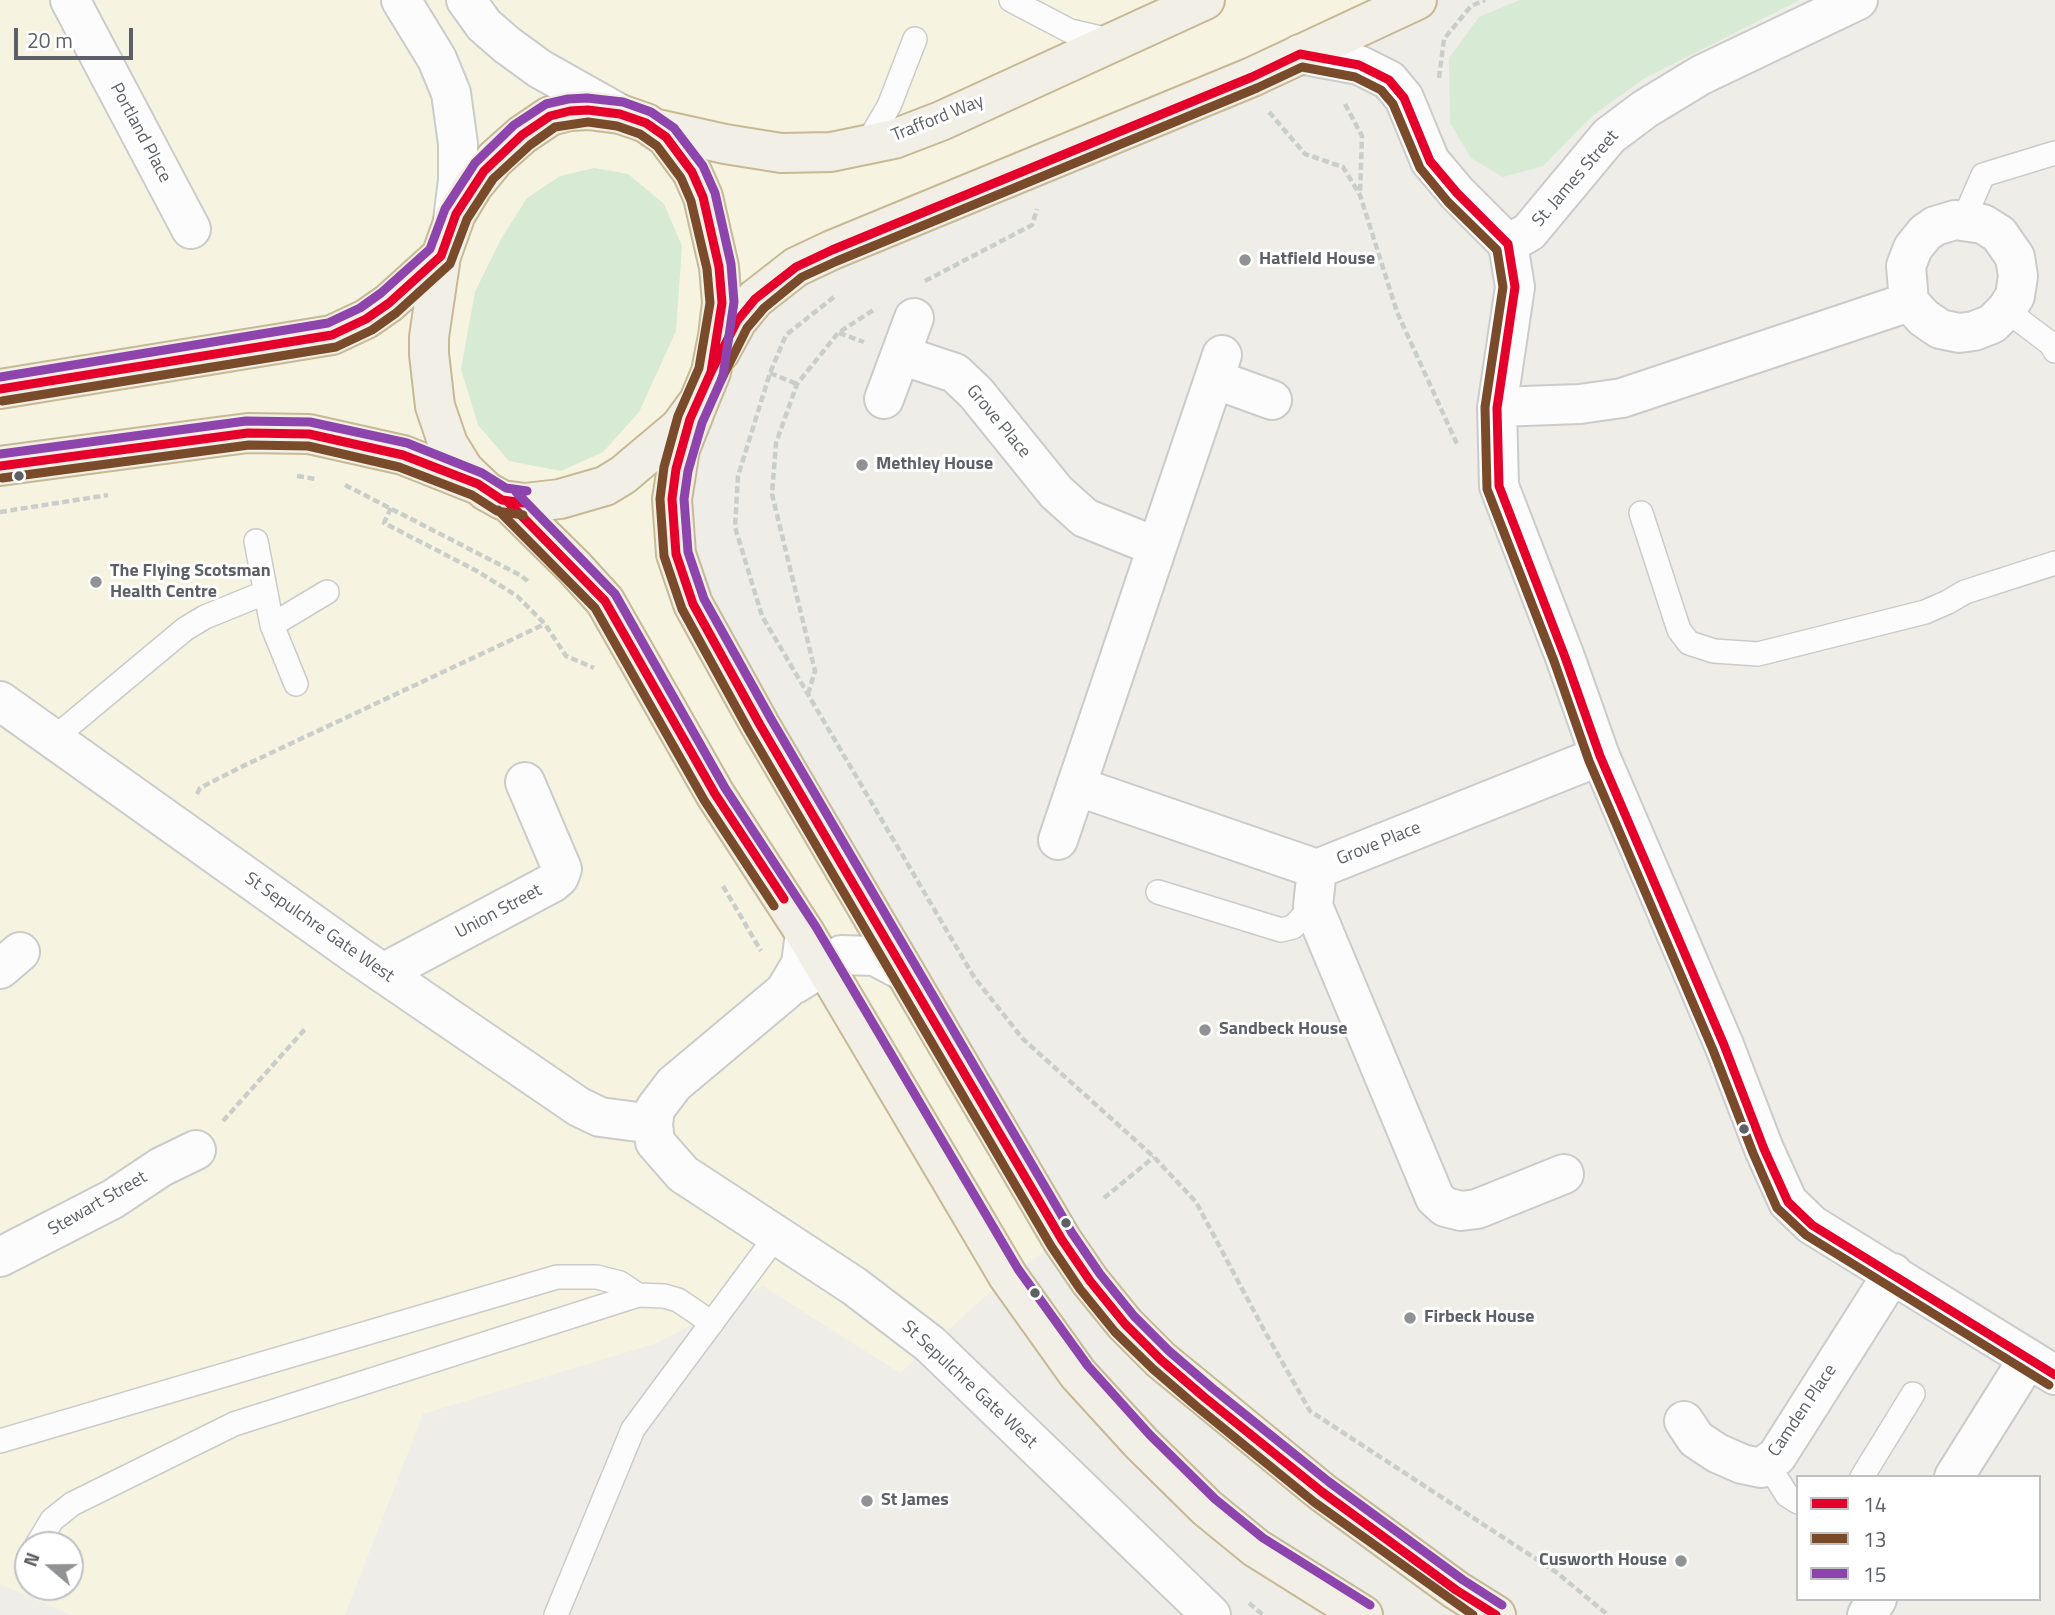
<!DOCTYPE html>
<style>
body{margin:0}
#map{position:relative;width:2055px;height:1615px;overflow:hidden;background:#eeede8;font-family:"Titillium Web",sans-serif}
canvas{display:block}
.legend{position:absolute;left:1796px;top:1475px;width:245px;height:126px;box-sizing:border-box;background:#fff;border:2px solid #bec0c2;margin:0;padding:9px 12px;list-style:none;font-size:21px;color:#5d6167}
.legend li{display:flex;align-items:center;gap:14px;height:35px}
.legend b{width:35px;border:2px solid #bec0c2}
.north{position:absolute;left:14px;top:1531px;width:70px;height:70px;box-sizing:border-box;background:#fff;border:2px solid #bec0c2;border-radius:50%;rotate:290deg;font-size:19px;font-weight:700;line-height:28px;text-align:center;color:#5d6167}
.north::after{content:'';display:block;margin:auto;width:24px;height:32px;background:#909294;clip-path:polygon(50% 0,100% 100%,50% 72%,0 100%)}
.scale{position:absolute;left:14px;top:28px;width:119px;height:32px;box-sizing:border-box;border:4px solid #5d6167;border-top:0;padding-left:9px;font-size:21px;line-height:24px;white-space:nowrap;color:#5d6167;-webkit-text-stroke:5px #fff;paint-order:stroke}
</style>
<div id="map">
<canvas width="2055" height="1615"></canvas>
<ul class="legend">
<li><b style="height:9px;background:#e4002b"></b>14</li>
<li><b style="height:9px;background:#7a4b2a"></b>13</li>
<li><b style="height:9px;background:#8e44ad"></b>15</li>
</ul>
<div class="north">N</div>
<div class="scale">20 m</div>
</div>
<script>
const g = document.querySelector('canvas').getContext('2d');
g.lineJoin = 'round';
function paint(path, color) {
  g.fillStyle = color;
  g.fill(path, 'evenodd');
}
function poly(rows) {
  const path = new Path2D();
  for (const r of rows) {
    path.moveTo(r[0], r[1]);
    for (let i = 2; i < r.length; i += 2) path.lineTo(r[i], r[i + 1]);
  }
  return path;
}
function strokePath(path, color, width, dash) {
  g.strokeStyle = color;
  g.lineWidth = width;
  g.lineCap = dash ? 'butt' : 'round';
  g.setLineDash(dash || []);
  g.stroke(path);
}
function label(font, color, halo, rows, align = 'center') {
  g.font = font + ' "Titillium Web",sans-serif';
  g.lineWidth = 6;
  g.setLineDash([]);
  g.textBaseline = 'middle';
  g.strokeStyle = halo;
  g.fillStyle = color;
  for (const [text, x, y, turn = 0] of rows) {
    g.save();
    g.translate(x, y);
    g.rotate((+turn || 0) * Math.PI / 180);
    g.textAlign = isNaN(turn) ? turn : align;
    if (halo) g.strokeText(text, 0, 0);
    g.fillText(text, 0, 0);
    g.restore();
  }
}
const commercial = poly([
 [0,0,1417,0,832,250,718,356,676,554,1062,1240,1008,1276,900,1373,763,1286,657,1343,423,1414,345,1615,72,1615,0,1584],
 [28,1545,70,1545,70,1587,28,1587]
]);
const green = poly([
 [1520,0,1800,0,1645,78,1592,116,1543,166,1503,177,1471,158,1450,123,1449,58,1479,17],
 [594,168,628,174,664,204,682,246,676,331,639,412,603,452,561,471,509,461,478,425,461,369,475,292,501,239,527,198,560,176]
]);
const path = poly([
 [1439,78,1444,39,1471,6,1485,0],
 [1345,104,1362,136,1360,195],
 [1269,112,1305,154,1343,167,1360,195,1397,312,1457,444],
 [925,281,1032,225,1037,209],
 [834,297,786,335,770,373,738,476,735,527,762,616,974,977,1023,1039,1154,1157,1196,1202,1264,1330,1310,1411,1556,1572,1608,1615],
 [839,333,864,342],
 [770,373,797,384],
 [297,476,316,479],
 [345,485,520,575,529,582],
 [391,508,384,523,477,571,517,596,545,624,566,656,594,668],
 [0,512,108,495],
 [808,694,815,671,772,494,776,443,797,384,838,333,875,309],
 [197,794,200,788,241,767,545,624],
 [723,886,761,951],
 [223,1121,306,1028],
 [1104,1198,1154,1157],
 [1249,1603,1263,1615]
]);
const service = poly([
 [1011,0,1070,31,1114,41],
 [866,145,889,106,915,39],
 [1963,221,1983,175,2055,153],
 [2006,310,2051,344,2055,351],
 [1641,513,1679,630,1689,643,1714,651,1758,654,1925,612,1948,602,1965,592,2055,563],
 [256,541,272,625,296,684],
 [272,625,327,592],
 [53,739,185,629,205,617,264,593],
 [1158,892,1281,930,1293,927,1313,906],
 [0,1441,557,1277,597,1277,620,1283,638,1295],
 [1767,1463,1787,1495,1798,1502],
 [1862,1477,1913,1394],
 [37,1545,52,1520,72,1504,234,1424,638,1295,664,1296,678,1300,712,1323],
 [556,1615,633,1429,777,1235]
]);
const minor = poly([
 [70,0,191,229],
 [401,0,437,59,451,93,458,144,458,180,453,220],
 [466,0,484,25,507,45,540,69,620,114],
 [1300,54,1359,65,1389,80,1404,98,1430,161,1457,193,1508,244],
 [1955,220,1983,224,1999,234,2015,257,2018,276,2015,296,2006,310,1992,324,1974,331,1959,333,1940,329,1924,318,1909,302,1906,266,1913,248,1925,233,1935,226,1955,220],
 [1508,244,1515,287,1497,408,1499,486,1565,657,1600,756,1724,1045,1764,1149,1788,1202,1812,1225,2055,1375],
 [1508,244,1529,232,1609,136,1645,109,1701,75,1858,0],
 [901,355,955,373,976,393,1056,492,1085,518,1157,547],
 [1214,379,1272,400],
 [884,399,914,318],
 [1497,407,1580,404,1622,398,1909,302],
 [1076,786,1317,869,1600,756],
 [1058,840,1222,355],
 [1317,869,1313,906,1435,1198,1445,1207,1461,1211,1477,1209,1564,1174],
 [0,969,20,952],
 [383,973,552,883,559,877,562,869,525,782],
 [0,1257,113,1199,161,1167,196,1150],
 [1684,1421,1696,1439,1717,1453,1742,1464,1761,1468,1777,1456,1893,1273],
 [1954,1477,2028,1359],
 [1867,1615,1877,1599]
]);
const tertiary = poly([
 [0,701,358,956,579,1107,600,1117,653,1124],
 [805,933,801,964,785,991,674,1084,655,1109,653,1124,655,1142,683,1174,854,1286,930,1344,1211,1615],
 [795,984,841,955,875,956,905,972]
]);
const trunk = poly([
 [588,110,620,114,646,123,666,137,692,172,703,197,719,267,722,303,718,336,711,372,699,401,680,427,623,475,605,486,560,499,525,503,502,500,486,491,464,470,448,444,435,406,429,354,429,337,441,256,456,214,473,186,495,159,522,135,550,116,570,111,588,110],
 [653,128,725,144,781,153,831,152,894,139,941,121,1205,0],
 [720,352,737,321,755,299,796,267,832,250,1252,77,1417,0],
 [0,389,332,335,366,319,389,303,441,256],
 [699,401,680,449,672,499,676,554,693,604,760,725,1062,1240,1090,1281,1125,1324,1161,1360,1322,1492,1456,1590,1496,1615],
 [0,466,217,437,248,433,309,434,403,455,476,484],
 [507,501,574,567,605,601,715,794,805,933,1008,1276,1078,1374,1141,1443,1207,1508,1256,1548,1363,1615]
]);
const bus1 = poly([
 [711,372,737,321,755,299,796,267,832,250,1252,77,1300,54,1359,65,1389,80,1404,98,1430,161,1457,193,1508,244,1515,287,1497,408,1499,486,1565,657,1600,756,1724,1045,1764,1149,1788,1202,1812,1225,2055,1375],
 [0,389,332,335,366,319,389,303,441,256,456,214,484,171,522,135,550,116,570,111,588,110,620,114,646,123,666,137,692,172,703,197,719,267,722,303,711,372,690,419,676,469,672,499,676,554,693,604,760,725,1062,1240,1090,1281,1125,1324,1161,1360,1204,1397,1322,1492,1456,1590,1496,1615],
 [0,466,248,433,309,434,403,455,478,484,502,500,525,503],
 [507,501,605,601,715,794,784,899]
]);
const bus2 = poly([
 [722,378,747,328,764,308,802,277,837,261,1257,88,1302,67,1355,77,1381,90,1393,104,1420,168,1448,202,1497,250,1503,287,1485,407,1487,489,1554,661,1589,761,1713,1050,1753,1153,1777,1208,1806,1235,2049,1385],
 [2,401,336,347,372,330,396,313,450,264,467,219,493,179,530,145,555,127,588,122,617,126,640,134,657,146,681,178,691,201,707,269,710,303,699,368,678,416,664,467,660,499,664,556,682,609,749,731,1051,1246,1080,1289,1115,1332,1153,1369,1196,1406,1314,1502,1473,1615],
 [2,478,249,445,308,446,399,467,472,495,497,511,523,515],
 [498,510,595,608,704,800,774,906]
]);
const bus3 = poly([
 [0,377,328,323,360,308,381,293,430,249,445,209,475,163,514,125,546,104,568,99,587,98,623,102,651,112,674,128,703,166,715,193,731,264,734,302,723,376,702,423,688,471,684,499,688,552,704,599,771,719,1072,1233,1100,1274,1134,1316,1169,1351,1212,1388,1329,1482,1463,1580,1502,1605],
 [0,454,246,421,310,422,407,443,482,473,506,488,527,491],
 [516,492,615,594,725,788,816,927,1018,1269,1088,1366,1150,1435,1215,1499,1263,1538,1370,1605]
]);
const markers = [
 [1245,260,7,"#909294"],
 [862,465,7,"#909294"],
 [19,476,6,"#5d6167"],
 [96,582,7,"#909294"],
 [1205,1030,7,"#909294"],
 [1744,1129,6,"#5d6167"],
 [1066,1223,6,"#5d6167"],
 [1035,1293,6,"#5d6167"],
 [1410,1318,7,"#909294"],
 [867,1501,7,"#909294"],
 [1681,1561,7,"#909294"]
];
const streetNames = [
 ["Trafford Way",938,119,-22],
 ["Portland Place",140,133,62],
 ["St. James Street",1576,179,-49],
 ["Grove Place",998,422,50],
 ["Grove Place",1379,844,-22],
 ["Union Street",499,912,-28],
 ["St Sepulchre Gate West",319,928,35],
 ["Stewart Street",98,1204,-30],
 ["St Sepulchre Gate West",969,1385,43],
 ["Camden Place",1803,1411,-56]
];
const poiNames = [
 ["Hatfield House",1259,260],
 ["Methley House",876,465],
 ["The Flying Scotsman",110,572],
 ["Health Centre",110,593],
 ["Sandbeck House",1219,1030],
 ["Firbeck House",1424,1318],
 ["St James",881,1501],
 ["Cusworth House",1667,1561,"right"]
];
paint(commercial, '#f7f3e1');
paint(green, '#d6ead4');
strokePath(service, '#cbcbca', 26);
strokePath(minor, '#cbcbca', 42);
strokePath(tertiary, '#cbcbca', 42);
strokePath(trunk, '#c6b994', 42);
strokePath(path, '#cacecb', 4.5, [7, 3.5]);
strokePath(service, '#fcfcfc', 23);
strokePath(minor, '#fcfcfc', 38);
strokePath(tertiary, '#fcfcfc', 38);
strokePath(trunk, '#f2f0e6', 38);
strokePath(bus1, '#e4002b', 9);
strokePath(bus2, '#7a4b2a', 9);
strokePath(bus3, '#8e44ad', 9);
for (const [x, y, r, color] of markers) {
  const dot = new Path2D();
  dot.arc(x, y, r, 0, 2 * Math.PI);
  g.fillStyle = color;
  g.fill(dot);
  strokePath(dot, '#fff', 2.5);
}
label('18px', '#5d6167', '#fff', streetNames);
label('bold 18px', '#5d6167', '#fff', poiNames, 'left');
</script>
